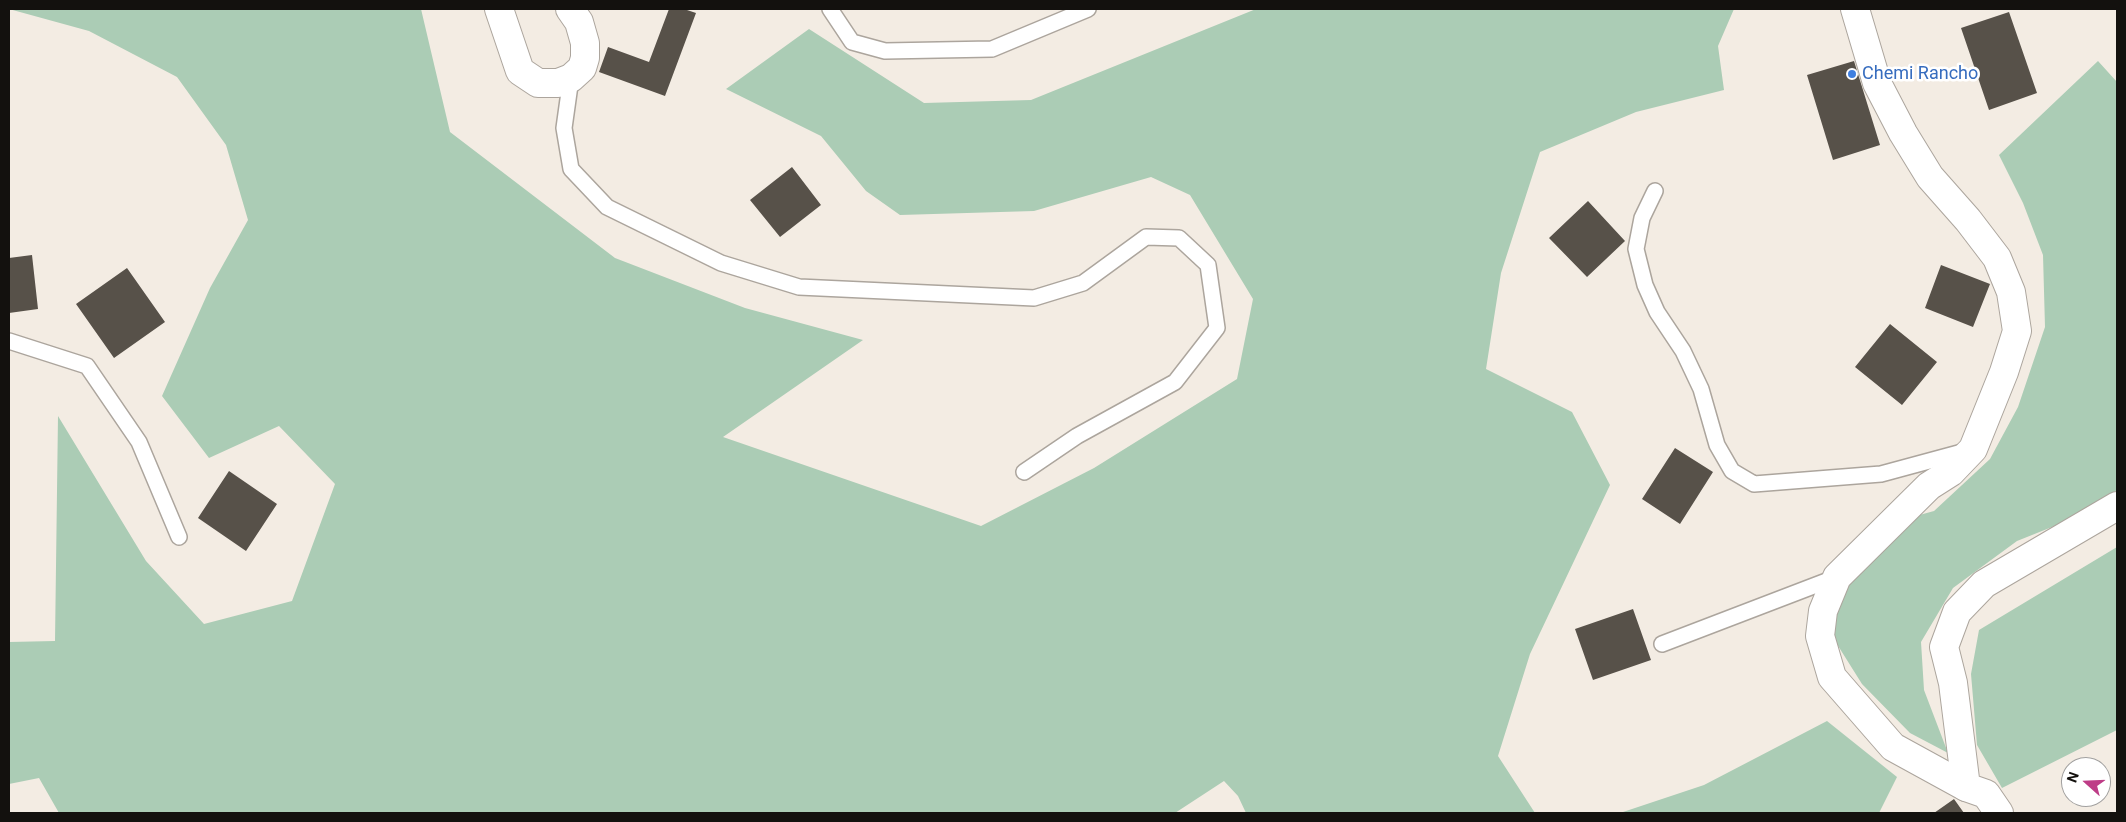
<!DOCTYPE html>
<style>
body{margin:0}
#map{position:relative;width:2126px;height:822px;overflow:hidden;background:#f3ece3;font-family:Roboto,sans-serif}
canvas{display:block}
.frame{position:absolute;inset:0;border:10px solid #13110e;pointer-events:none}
.north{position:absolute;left:2061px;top:757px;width:50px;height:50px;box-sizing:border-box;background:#fff;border:1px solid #a1a09f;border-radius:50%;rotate:290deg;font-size:14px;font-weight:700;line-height:20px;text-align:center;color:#13110e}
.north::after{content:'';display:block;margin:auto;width:18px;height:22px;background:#be3d87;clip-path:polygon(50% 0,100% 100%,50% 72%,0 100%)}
</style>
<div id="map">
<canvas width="2126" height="822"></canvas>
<div class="frame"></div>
<div class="north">N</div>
</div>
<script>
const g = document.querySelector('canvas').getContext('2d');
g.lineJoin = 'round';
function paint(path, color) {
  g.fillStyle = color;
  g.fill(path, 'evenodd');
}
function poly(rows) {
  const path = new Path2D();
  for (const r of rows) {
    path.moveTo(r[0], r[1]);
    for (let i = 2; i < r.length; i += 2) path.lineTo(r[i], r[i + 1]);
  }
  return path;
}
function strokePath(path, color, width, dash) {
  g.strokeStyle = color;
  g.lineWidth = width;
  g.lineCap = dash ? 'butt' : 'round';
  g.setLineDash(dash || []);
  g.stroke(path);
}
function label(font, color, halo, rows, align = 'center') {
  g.font = font + ' Roboto,sans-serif';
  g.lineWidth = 5;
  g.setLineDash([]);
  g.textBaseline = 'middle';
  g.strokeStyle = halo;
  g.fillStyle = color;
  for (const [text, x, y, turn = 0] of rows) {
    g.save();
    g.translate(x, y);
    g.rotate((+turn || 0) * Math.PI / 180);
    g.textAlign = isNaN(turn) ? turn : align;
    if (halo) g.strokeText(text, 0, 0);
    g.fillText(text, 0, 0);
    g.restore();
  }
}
const green = poly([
 [9,9,421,9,450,132,615,258,745,308,863,340,723,437,981,526,1094,468,1237,379,1253,299,1190,195,1151,177,1034,211,900,215,866,191,821,136,726,89,809,29,924,103,1031,100,1256,9,1734,9,1718,46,1724,90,1636,112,1540,152,1501,273,1486,369,1572,412,1610,485,1530,654,1498,756,1535,813,1246,813,1238,796,1224,781,1175,813,59,813,39,778,9,784,9,642,55,641,58,416,146,561,204,624,292,601,335,484,279,426,209,458,162,396,210,288,248,220,226,145,177,77,89,31],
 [2098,61,2117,82,2117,490,2077,517,2017,541,1953,588,1921,642,1924,690,1948,753,1910,733,1862,684,1830,633,1845,584,1887,524,1934,511,1990,459,2018,407,2045,327,2043,255,2023,203,1999,155],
 [2117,547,2117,730,2002,788,1977,745,1971,674,1979,630],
 [1827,721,1897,777,1879,813,1620,813,1704,785]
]);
const building = poly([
 [669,9,684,9,696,13,665,96,599,72,608,47,649,62],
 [2009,12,2037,93,1989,110,1961,28],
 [1854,61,1880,145,1833,160,1807,75],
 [792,167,821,205,780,237,750,200],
 [1588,201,1625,241,1587,277,1549,238],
 [32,255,38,309,9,313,9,258],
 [1941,265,1990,284,1973,327,1925,308],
 [127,268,165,322,114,358,76,304],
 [1890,324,1937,362,1902,405,1855,367],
 [1675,448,1713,472,1680,524,1642,499],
 [229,471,277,504,246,551,198,518],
 [1633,609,1651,660,1593,680,1575,629],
 [1954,799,1964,813,1934,813]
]);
const lane = poly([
 [830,9,852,42,885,51,992,49,1088,9],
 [571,78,564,128,571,169,607,207,721,263,799,287,1034,298,1083,283,1146,237,1179,238,1208,265,1217,328,1175,382,1077,436,1024,472],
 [1655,191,1642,218,1636,249,1645,285,1657,312,1683,351,1701,389,1717,445,1732,471,1754,484,1881,474,1966,451],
 [9,341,87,366,139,442,179,537],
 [1662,644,1837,577]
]);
const street = poly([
 [499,9,520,71,538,83,558,83,571,78,582,68,585,58,585,43,579,22,570,9],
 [1855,9,1877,83,1903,133,1930,177,1968,220,1997,258,2011,292,2017,331,2004,372,1973,449,1951,472,1929,486,1837,577,1823,611,1820,636,1832,677,1893,747,1966,787]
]);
const secondary = poly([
 [1999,813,1986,794,1966,787,1953,683,1944,647,1957,612,1984,584,2117,506]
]);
const markers = [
 [1852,74,5,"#3f7fe0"]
];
const shopNames = [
 ["Chemi Rancho",1862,74]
];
paint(green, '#abccb5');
paint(building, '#575149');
strokePath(lane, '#aca59d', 18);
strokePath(street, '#aca59d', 30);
strokePath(secondary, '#aca59d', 30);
strokePath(lane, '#fff', 15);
strokePath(street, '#fff', 28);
strokePath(secondary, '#fff', 28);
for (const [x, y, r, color] of markers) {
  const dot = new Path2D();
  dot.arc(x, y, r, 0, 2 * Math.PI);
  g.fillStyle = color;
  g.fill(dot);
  strokePath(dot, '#fff', 2);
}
label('18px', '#366cbe', '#fff', shopNames, 'left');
</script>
